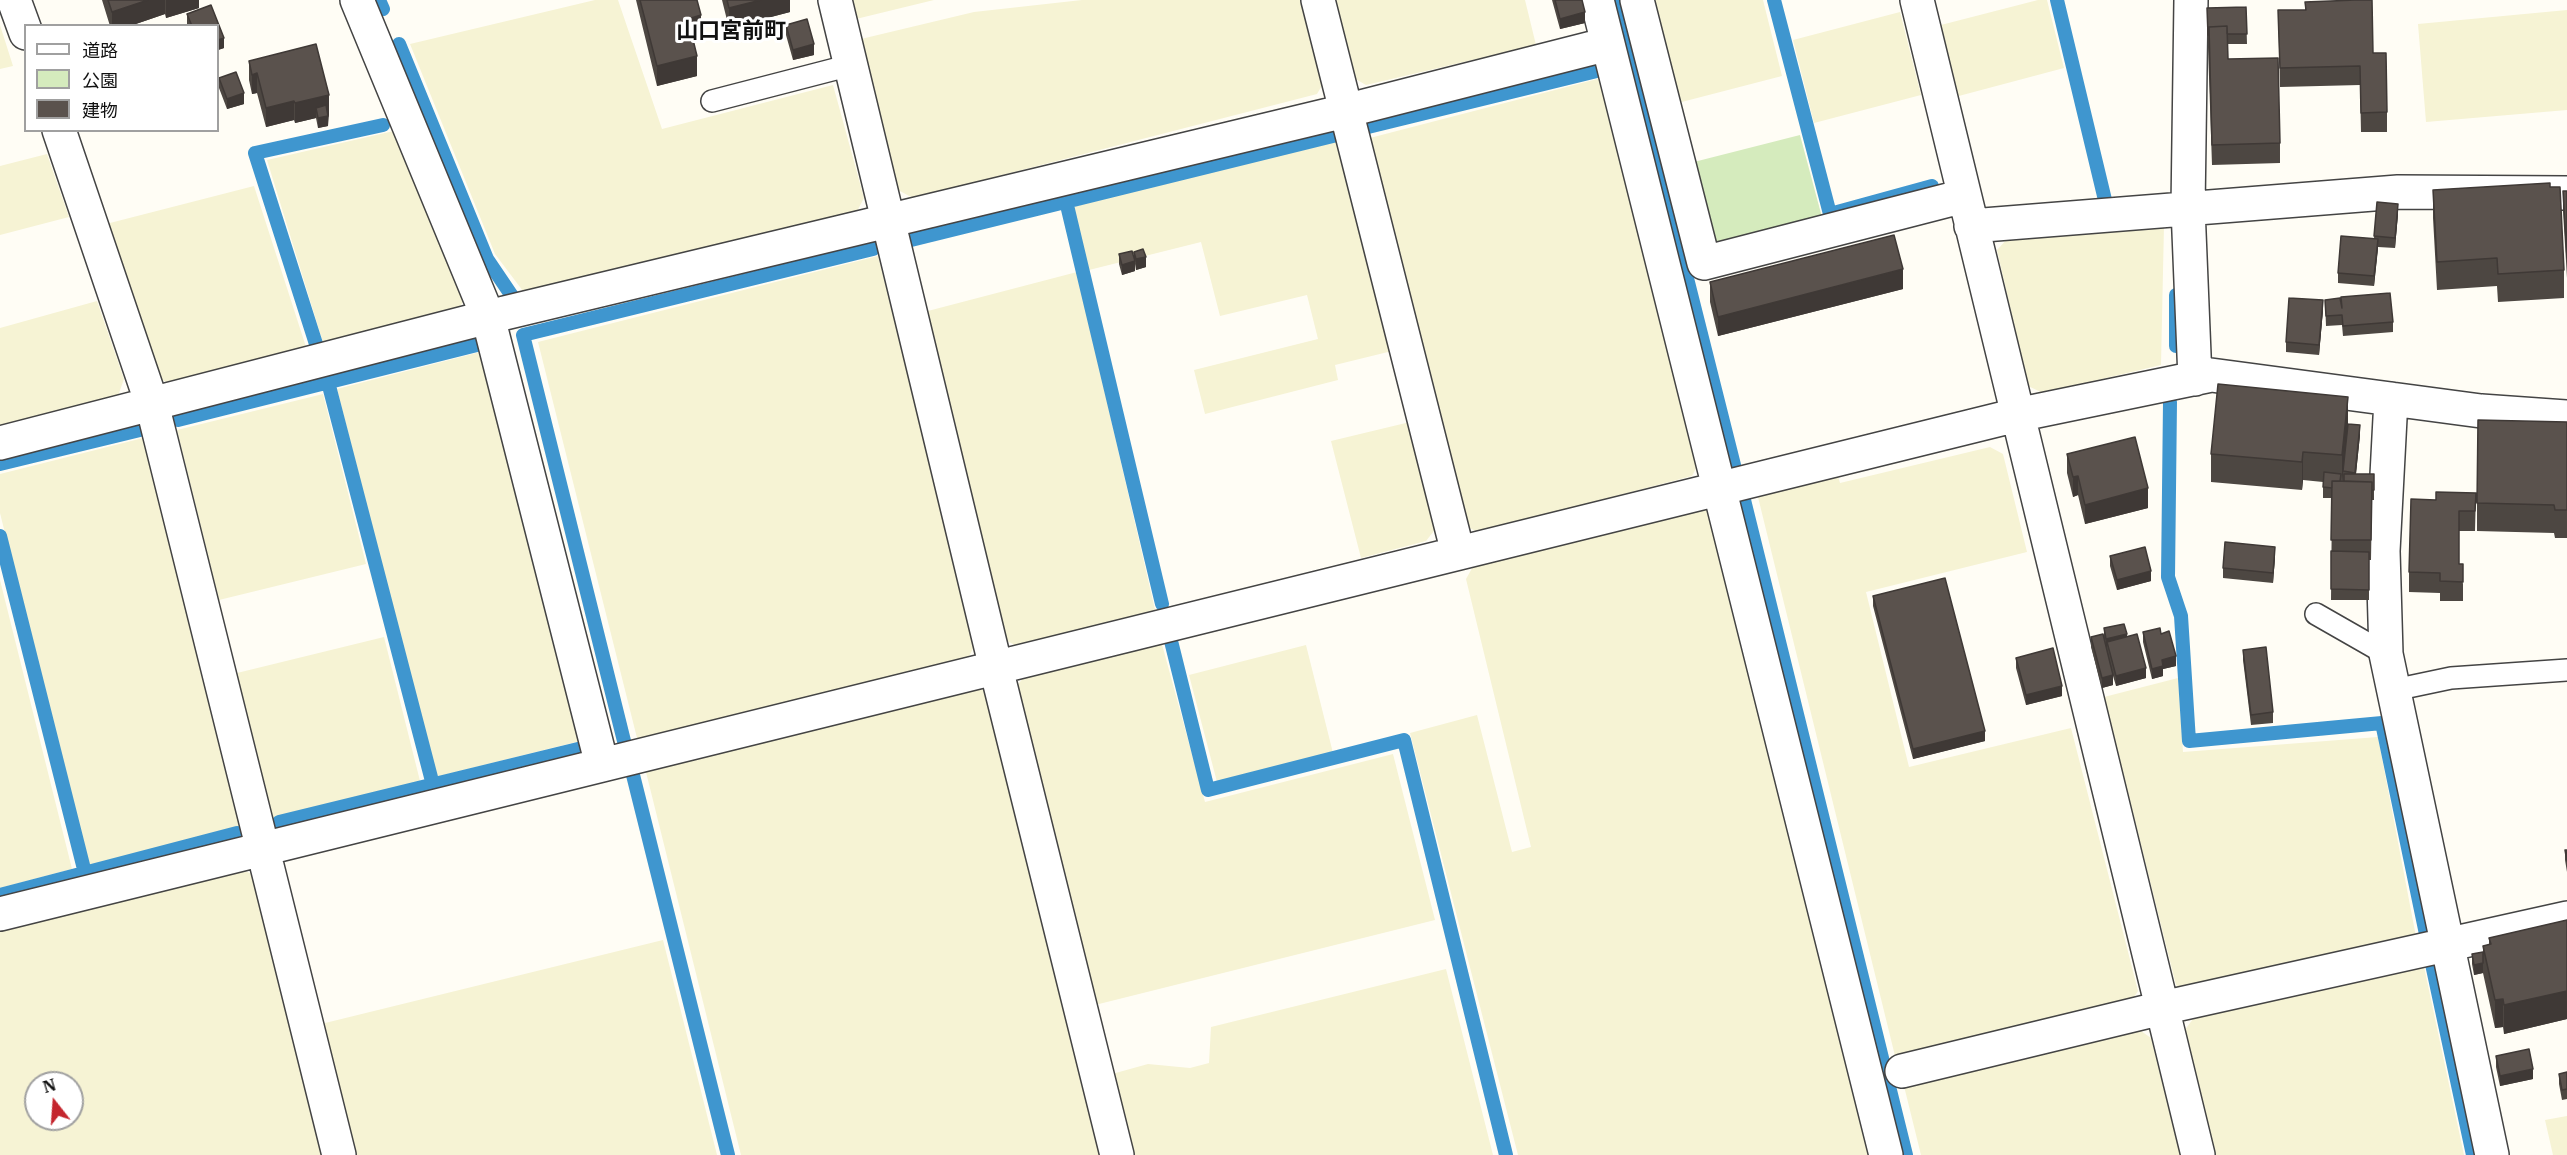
<!DOCTYPE html>
<meta charset="utf-8">
<style>
body{margin:0}
#map{position:relative;width:2567px;height:1155px;overflow:hidden;background:#fffdf5;font-family:"IBM Plex Serif","Noto Sans JP",serif}
canvas{display:block}
.legend{position:absolute;left:24px;top:24px;width:195px;height:108px;box-sizing:border-box;background:#fff;border:2px solid #a0a0a0;margin:0;padding:8px 10px;list-style:none;font-size:18px;color:#111}
.legend li{display:flex;align-items:center;gap:12px;height:30px}
.legend b{width:30px;border:2px solid #a0a0a0}
.north{position:absolute;left:24px;top:1071px;width:60px;height:60px;box-sizing:border-box;background:#fff;border:2px solid #a0a0a0;border-radius:50%;rotate:343deg;font-size:16px;font-weight:700;line-height:24px;text-align:center;color:#111}
.north::after{content:'';display:block;margin:auto;width:21px;height:27px;background:#c4262e;clip-path:polygon(50% 0,100% 100%,50% 72%,0 100%)}
</style>
<div id="map">
<canvas width="2567" height="1155"></canvas>
<ul class="legend">
<li><b style="height:8px;background:#fff"></b>道路</li>
<li><b style="height:16px;background:#d5ebbd"></b>公園</li>
<li><b style="height:16px;background:#5a524d"></b>建物</li>
</ul>
<div class="north">N</div>
</div>
<script>
const g = document.querySelector('canvas').getContext('2d');
g.lineJoin = 'round';
function paint(path, color) {
  g.fillStyle = color;
  g.fill(path, 'evenodd');
}
function poly(rows) {
  const path = new Path2D();
  for (const r of rows) {
    path.moveTo(r[0], r[1]);
    for (let i = 2; i < r.length; i += 2) path.lineTo(r[i], r[i + 1]);
  }
  return path;
}
function strokePath(path, color, width, dash) {
  g.strokeStyle = color;
  g.lineWidth = width;
  g.lineCap = dash ? 'butt' : 'round';
  g.setLineDash(dash || []);
  g.stroke(path);
}
function label(font, color, halo, rows, align = 'center') {
  g.font = font + ' "IBM Plex Serif","Noto Sans JP",serif';
  g.lineWidth = 6;
  g.setLineDash([]);
  g.textBaseline = 'middle';
  g.strokeStyle = halo;
  g.fillStyle = color;
  for (const [text, x, y, turn = 0] of rows) {
    g.save();
    g.translate(x, y);
    g.rotate((+turn || 0) * Math.PI / 180);
    g.textAlign = isNaN(turn) ? turn : align;
    if (halo) g.strokeText(text, 0, 0);
    g.fillText(text, 0, 0);
    g.restore();
  }
}
const farmland = poly([
 [595,0,618,0,662,129,833,85,864,198,855,215,526,295,495,254,410,44],
 [851,0,934,0,856,19],
 [1082,0,1303,0,1324,82,1317,94,913,198,898,190,861,39,974,12],
 [1333,0,1525,0,1536,45,1366,85,1352,77],
 [1648,0,1763,0,1782,76,1674,104],
 [2038,0,2047,0,2064,68,1955,97,1937,26],
 [2567,10,2567,110,2426,122,2418,24],
 [1900,12,1921,95,1814,123,1793,40],
 [0,25,13,66,0,69],
 [1605,77,1701,459,1692,476,1478,532,1461,524,1366,139],
 [398,130,467,296,456,312,324,346,267,160],
 [1339,139,1392,351,1335,365,1338,380,1205,414,1194,370,1318,339,1307,295,1220,316,1201,242,1089,270,1073,206],
 [47,154,69,217,0,235,0,166],
 [254,186,307,350,174,385,157,378,106,224],
 [2164,225,2161,365,2043,393,2028,386,1997,250,2009,237],
 [878,256,976,643,965,664,638,742,538,342],
 [1077,272,1156,614,1025,650,1005,640,924,312],
 [97,301,124,379,118,396,0,426,0,328],
 [484,351,584,740,436,777,337,389],
 [323,394,366,564,219,600,177,430],
 [1410,422,1437,527,1426,541,1361,558,1331,441],
 [147,437,244,828,88,867,0,513,0,474],
 [1990,447,2003,454,2027,552,1866,592,1909,767,2071,728,2138,991,2129,1005,1896,1060,1757,493,1837,473,1840,483],
 [1704,507,1716,513,1875,1155,1518,1155,1410,733,1477,715,1512,852,1531,847,1466,579,1475,563],
 [0,580,72,869,0,888],
 [384,637,420,781,273,819,237,673],
 [1160,637,1205,802,1393,754,1435,920,1095,1005,1015,688,1029,671],
 [1306,645,1333,753,1217,782,1189,675],
 [2178,678,2183,752,2378,737,2417,942,2191,994,2176,985,2104,697],
 [970,683,986,692,1101,1155,741,1155,644,764],
 [238,869,256,875,325,1155,0,1155,0,927],
 [36,1083,72,1083,72,1119,36,1119],
 [663,940,717,1155,354,1155,321,1024],
 [2423,962,2464,1155,2214,1155,2184,1031,2199,1011],
 [1446,969,1493,1155,1133,1155,1112,1074,1148,1064,1190,1068,1209,1063,1211,1027],
 [2134,1026,2151,1038,2180,1155,1921,1155,1903,1082],
 [2567,1116,2567,1155,2553,1155,2545,1120]
]);
const green = poly([
 [1800,135,1823,221,1718,249,1707,242,1686,164]
]);
const stream = poly([
 [379,0,383,9],
 [1617,0,1734,465],
 [1774,0,1830,214,1932,186],
 [2057,0,2105,200],
 [399,44,487,259,512,296],
 [1364,128,1601,70],
 [1066,201,1162,604],
 [907,241,1337,135],
 [316,344,255,153,383,125],
 [2176,346,2176,295],
 [328,382,433,785],
 [2170,402,2168,577,2181,616,2189,741,2382,723,2426,934],
 [178,420,477,345],
 [0,464,140,430],
 [1744,500,1906,1155],
 [0,536,85,873],
 [1171,641,1208,790,1404,740,1506,1155],
 [625,745,523,335,873,249],
 [633,775,728,1155],
 [279,822,582,748],
 [0,895,237,833],
 [2432,964,2473,1155]
]);
const service = poly([
 [712,101,851,65],
 [2316,614,2386,654],
 [2394,690,2451,678,2567,670]
]);
const minor = poly([
 [14,0,26,33],
 [357,0,488,317,602,765],
 [835,0,996,668,1117,1155],
 [1318,0,1458,553],
 [1597,0,1886,1155],
 [1637,0,1704,263,1964,196],
 [1917,0,2198,1155],
 [2191,0,2188,208,2195,379],
 [59,130,152,404,339,1155],
 [1971,226,2398,192,2567,193],
 [2391,399,2383,551,2386,654,2492,1155],
 [0,443,488,317,1345,111,1608,44],
 [0,914,2017,415,2211,375,2481,411,2567,417],
 [1902,1071,2162,1008,2567,918]
]);
const wall = poly([
 [102,0,199,0,199,8,166,18,165,14,130,26,110,26],
 [636,0,697,0,701,35,692,37,697,76,657,86],
 [722,0,790,0,790,12,729,28],
 [1552,0,1582,0,1585,23,1560,29],
 [2305,2,2373,53,2387,112,2387,132,2361,132,2360,85,2280,87,2278,10,2305,10],
 [211,5,224,38,224,48,218,50,218,26,188,26,187,24,187,14],
 [2246,7,2247,44,2227,44,2228,59,2280,143,2280,163,2212,165,2207,18],
 [786,25,814,55,793,60,786,35],
 [249,61,329,115,328,126,318,128,316,118,295,123,294,120,266,127,257,93,252,94,249,80],
 [219,78,244,104,227,109,219,88],
 [2550,187,2564,270,2564,298,2498,302,2497,286,2437,290,2433,218,2433,190],
 [2563,191,2567,191,2567,278,2563,211],
 [2377,202,2398,214,2395,248,2378,247,2374,286,2338,283,2338,273,2374,238],
 [1134,252,1146,267,1136,270,1135,264,1135,271,1122,275,1119,264,1119,254,1134,259],
 [1710,282,1903,289,1718,336,1710,302],
 [2325,300,2341,304,2393,322,2393,332,2343,336,2342,325,2326,326],
 [2323,310,2319,355,2286,352,2286,342],
 [2567,422,2567,538,2555,538,2554,533,2477,531,2477,503],
 [2348,424,2360,435,2356,474,2374,474,2374,500,2372,500,2371,560,2369,560,2369,600,2331,600,2332,498,2323,498,2323,482,2303,480,2302,490,2211,482,2211,454],
 [2067,454,2148,508,2085,524,2078,495,2073,497,2067,473],
 [2476,493,2475,531,2459,531,2459,564,2463,584,2463,601,2440,601,2440,593,2409,592,2409,572,2436,500],
 [2110,556,2151,581,2117,590,2110,566],
 [2275,557,2273,583,2223,578,2223,568],
 [1873,596,1985,741,1913,759,1873,606],
 [2104,628,2127,637,2146,678,2116,686,2113,676,2113,685,2102,688,2091,647,2091,637,2107,652,2104,639],
 [2143,632,2161,634,2176,666,2163,669,2163,676,2152,679,2143,642],
 [2243,650,2273,712,2273,723,2251,725,2243,660],
 [2016,658,2062,696,2026,705,2016,668],
 [2565,850,2567,850,2567,872,2565,860],
 [2567,920,2567,1019,2504,1034,2503,1027,2495,1028,2483,973,2474,975,2472,964,2472,954,2483,952,2483,946,2489,945,2489,938],
 [2496,1056,2533,1079,2500,1086,2496,1067],
 [2567,1072,2567,1099,2562,1100,2559,1084,2559,1074]
]);
const shadedWall = poly([
 [148,0,165,0,165,14,130,26,112,26,112,12],
 [166,0,199,0,199,8,166,18],
 [761,0,790,0,790,12,729,28,729,8],
 [1585,12,1585,23,1560,29,1560,19],
 [701,15,701,35,688,38,688,19],
 [224,38,224,48,218,50,218,40],
 [814,44,814,55,793,60,793,50],
 [697,56,697,76,657,86,657,66],
 [257,73,257,93,252,94,252,75],
 [244,93,244,104,227,109,227,99],
 [329,95,329,115,318,117,316,108,316,118,295,123,295,103],
 [294,101,294,120,266,127,266,108],
 [328,116,328,126,318,128,318,118],
 [2398,204,2398,214,2395,248,2395,238],
 [2378,239,2378,249,2374,286,2374,276],
 [1146,257,1146,267,1136,270,1136,259],
 [1135,261,1135,271,1122,275,1122,265],
 [1903,269,1903,289,1718,336,1718,317],
 [2323,300,2323,310,2319,355,2319,345],
 [2348,397,2348,425,2342,483,2342,455],
 [2360,425,2360,435,2355,483,2355,473],
 [2303,452,2303,480,2302,490,2302,462],
 [2078,476,2078,495,2073,497,2073,477],
 [2148,488,2148,508,2085,524,2085,505],
 [2275,547,2275,557,2273,583,2273,573],
 [2151,571,2151,581,2117,590,2117,580],
 [2127,634,2127,644,2107,642,2107,649,2106,649,2106,639],
 [2176,656,2176,666,2163,669,2163,676,2152,679,2152,669,2162,660],
 [2146,668,2146,678,2116,686,2116,676],
 [2113,675,2113,685,2102,688,2102,678],
 [2062,686,2062,696,2026,705,2026,695],
 [1985,731,1985,741,1913,759,1913,749],
 [2483,963,2483,973,2474,975,2474,965],
 [2567,991,2567,1019,2504,1034,2504,1005],
 [2503,999,2503,1027,2495,1028,2495,1000],
 [2533,1069,2533,1079,2500,1086,2500,1076]
]);
const building = poly([
 [108,0,148,0,112,12,108,0],
 [640,0,697,0,701,15,688,19,697,56,657,66,640,0],
 [727,0,761,0,729,8,727,0],
 [1555,0,1582,0,1585,12,1560,19,1555,0],
 [2356,0,2372,0,2373,53,2386,53,2387,112,2361,113,2360,66,2280,68,2278,10,2306,10,2305,2,2356,0],
 [211,5,224,38,218,40,218,26,192,26,187,14,211,5],
 [2246,7,2247,34,2227,34,2227,26,2209,27,2208,35,2207,8,2246,7],
 [807,19,814,44,793,50,786,25,807,19],
 [2227,26,2228,59,2278,58,2280,143,2212,145,2209,27,2227,26],
 [316,44,329,95,295,103,294,101,266,108,257,73,252,75,249,61,316,44],
 [236,72,244,93,227,99,219,78,236,72],
 [326,105,328,116,318,118,316,108,326,105],
 [2550,183,2550,187,2560,187,2564,270,2498,274,2497,258,2437,262,2433,190,2550,183],
 [2563,191,2567,191,2567,258,2563,191],
 [2377,202,2398,204,2395,238,2374,236,2377,202],
 [1894,235,1903,269,1718,317,1710,282,1894,235],
 [2341,236,2378,239,2374,276,2338,273,2341,236],
 [1143,249,1146,257,1136,259,1134,252,1143,249],
 [1132,251,1135,261,1122,265,1119,254,1132,251],
 [2390,293,2393,322,2343,326,2342,315,2326,316,2325,300,2340,298,2342,308,2341,297,2390,293],
 [2289,298,2323,300,2319,345,2286,342,2289,298],
 [2218,384,2348,397,2342,455,2303,452,2302,462,2211,454,2218,384],
 [2478,420,2567,422,2567,510,2555,510,2554,505,2477,503,2478,420],
 [2348,424,2360,425,2355,473,2343,471,2348,424],
 [2135,437,2148,488,2085,505,2078,476,2073,477,2067,454,2135,437],
 [2324,472,2341,474,2340,481,2332,481,2332,488,2323,487,2324,472],
 [2344,474,2374,474,2374,490,2372,490,2372,482,2344,481,2344,474],
 [2332,481,2372,482,2371,540,2331,540,2332,481],
 [2436,492,2476,493,2475,511,2459,511,2459,564,2463,564,2463,582,2440,581,2440,573,2409,572,2411,499,2436,500,2436,492],
 [2225,542,2275,547,2273,573,2223,568,2225,542],
 [2145,547,2151,571,2117,580,2110,556,2145,547],
 [2331,551,2369,552,2369,590,2331,589,2331,551],
 [1945,578,1985,731,1913,749,1873,596,1945,578],
 [2124,624,2127,634,2106,639,2104,628,2124,624],
 [2160,628,2161,634,2169,631,2176,656,2162,660,2163,666,2152,669,2143,632,2160,628],
 [2103,634,2113,675,2102,678,2091,637,2103,634],
 [2137,634,2146,668,2116,676,2107,642,2137,634],
 [2266,647,2273,712,2251,715,2243,650,2266,647],
 [2053,648,2062,686,2026,695,2016,658,2053,648],
 [2565,850,2567,850,2567,861,2565,850],
 [2567,920,2567,991,2504,1005,2503,999,2495,1000,2483,946,2491,944,2489,938,2567,920],
 [2483,952,2483,963,2474,965,2472,954,2483,952],
 [2529,1049,2533,1069,2500,1076,2496,1056,2529,1049],
 [2567,1072,2567,1089,2562,1090,2559,1074,2567,1072]
]);
const quarterNames = [
 ["山口宮前町",731,32]
];
paint(farmland, '#f6f3d4');
paint(green, '#d5ebbd');
strokePath(stream, '#3f96cf', 14);
strokePath(service, '#444', 24);
strokePath(minor, '#444', 36);
strokePath(service, '#fff', 21);
strokePath(minor, '#fff', 33);
paint(wall, '#4d4742');
paint(shadedWall, '#3f3936');
paint(building, '#5a524d');
strokePath(building, '#3f3936', 1.5);
label('bold 22px', '#111', '#fff', quarterNames);
</script>
